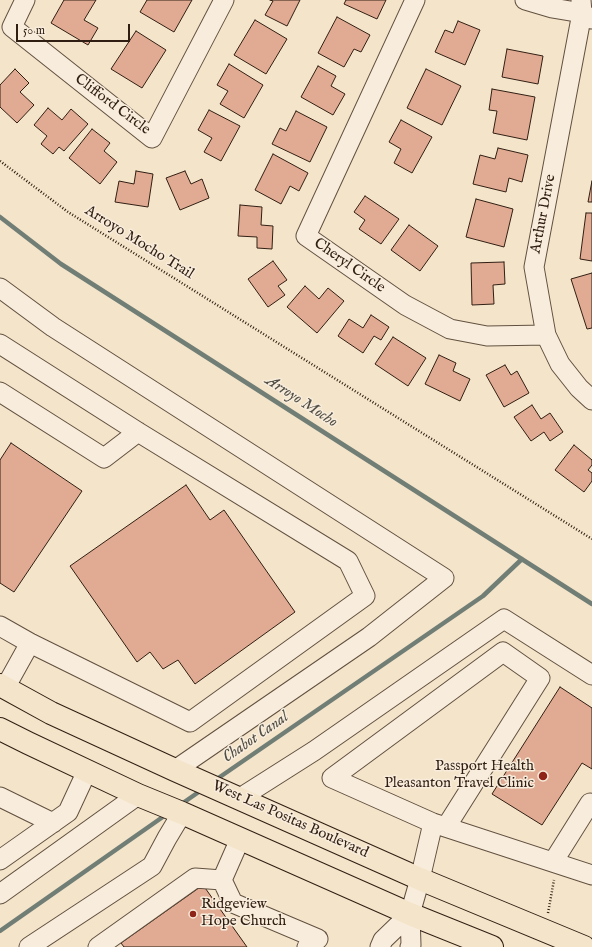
<!DOCTYPE html>
<style>
body{margin:0}
#map{position:relative;width:592px;height:947px;overflow:hidden;background:#f4e4c9;font-family:"IM FELL English",serif}
canvas{display:block}
.scale{position:absolute;left:16px;top:24px;width:114px;height:18px;box-sizing:border-box;border:2px solid #311e13;border-top:0;padding-left:5px;font-size:12px;line-height:14px;white-space:nowrap;color:#311e13;-webkit-text-stroke:3px #f8eddc;paint-order:stroke}
</style>
<div id="map">
<canvas width="592" height="947"></canvas>
<div class="scale">50 m</div>
</div>
<script>
const g = document.querySelector('canvas').getContext('2d');
g.lineJoin = 'round';
function poly(rows) {
  const path = new Path2D();
  for (const r of rows) {
    path.moveTo(r[0], r[1]);
    for (let i = 2; i < r.length; i += 2) path.lineTo(r[i], r[i + 1]);
  }
  return path;
}
function strokePath(path, color, width, dash) {
  g.strokeStyle = color;
  g.lineWidth = width;
  g.lineCap = dash ? 'butt' : 'round';
  g.setLineDash(dash || []);
  g.stroke(path);
}
function paint(path, color) {
  g.fillStyle = color;
  g.fill(path, 'evenodd');
}
function label(font, color, halo, rows, align = 'center') {
  g.font = font + ' "IM FELL English",serif';
  g.lineWidth = 3;
  g.setLineDash([]);
  g.textBaseline = 'middle';
  g.strokeStyle = halo;
  g.fillStyle = color;
  for (const [text, x, y, turn = 0] of rows) {
    g.save();
    g.translate(x, y);
    g.rotate((+turn || 0) * Math.PI / 180);
    g.textAlign = isNaN(turn) ? turn : align;
    if (halo) g.strokeText(text, 0, 0);
    g.fillText(text, 0, 0);
    g.restore();
  }
}
const stream = poly([
 [0,217,61,264,592,604],
 [214,781,483,596,522,559],
 [180,805,203,789],
 [0,931,167,814]
]);
const building = poly([
 [64,0,96,0,84,20,98,28,88,45,51,23,64,0],
 [147,0,192,0,174,32,140,12,147,0],
 [270,0,300,0,287,26,265,15,273,1,270,0],
 [346,0,386,0,377,19,344,4,346,0],
 [337,17,370,35,361,52,354,49,344,67,318,53,337,17],
 [255,20,287,39,266,74,234,55,255,20],
 [458,21,480,30,465,65,435,52,445,30,453,33,458,21],
 [136,31,166,50,142,88,111,69,136,31],
 [507,49,543,56,538,84,502,77,507,49],
 [229,64,263,85,244,118,220,104,228,91,217,85,229,64],
 [318,66,336,76,331,86,345,94,333,115,301,97,318,66],
 [15,69,29,83,20,92,34,105,17,123,0,107,0,85,15,69],
 [426,69,461,86,442,125,407,108,426,69],
 [492,89,535,97,527,140,493,133,497,111,489,110,492,89],
 [48,108,62,120,71,109,88,124,64,151,59,147,53,154,41,144,47,136,34,125,48,108],
 [209,110,240,126,221,161,204,152,212,138,198,130,209,110],
 [296,111,327,127,310,162,272,144,280,128,286,131,296,111],
 [401,120,432,137,412,173,394,163,401,149,389,142,401,120],
 [92,129,110,143,104,151,117,162,100,184,69,158,92,129],
 [498,148,528,155,522,182,509,178,506,192,473,184,480,155,495,159,498,148],
 [273,154,308,173,299,191,290,186,281,204,255,190,273,154],
 [136,171,153,174,148,207,115,202,119,181,134,184,136,171],
 [185,171,191,184,202,179,209,198,180,210,166,178,185,171],
 [592,181,592,202,588,202,592,181],
 [365,196,399,219,381,244,359,229,365,220,354,212,365,196],
 [476,199,513,209,504,247,466,237,476,199],
 [240,205,262,207,261,225,273,226,272,249,257,248,257,237,238,236,240,205],
 [586,213,592,213,592,261,580,259,586,213],
 [409,225,438,246,420,271,391,250,409,225],
 [273,261,287,280,278,286,285,295,268,307,248,279,273,261],
 [504,262,505,284,493,285,494,304,472,305,471,263,504,262],
 [592,273,592,328,587,329,571,279,592,273],
 [305,286,319,299,328,288,344,301,317,333,287,307,305,286],
 [371,315,389,327,381,340,374,336,363,353,338,336,349,319,363,328,371,315],
 [393,337,426,358,408,386,375,364,393,337],
 [439,355,456,363,453,371,470,379,460,401,425,384,439,355],
 [505,365,511,375,517,371,529,393,504,407,486,375,505,365],
 [532,405,541,419,550,413,563,432,550,441,544,432,531,441,514,417,532,405],
 [11,443,82,491,14,592,0,583,0,460,11,443],
 [574,445,592,460,592,465,588,470,592,473,592,481,584,492,555,470,574,445],
 [186,485,210,520,224,510,295,612,195,684,178,660,163,669,150,652,137,662,70,566,186,485],
 [560,687,592,708,592,769,582,763,542,825,492,794,560,687],
 [203,885,247,947,124,947,121,943,203,885]
]);
const path = poly([
 [0,161,68,212,592,539],
 [548,913,554,880]
]);
const minor = poly([
 [25,0,12,27,152,138,224,0],
 [415,0,306,236,405,305,450,329,487,336,546,335],
 [525,0,552,8,582,13,592,19],
 [581,0,582,13,534,267,546,335,560,364,579,388,592,400],
 [0,288,53,327,444,578,369,637,175,770],
 [0,344,138,432,348,561,365,596,190,722,30,643,0,626],
 [0,392,104,458,138,432],
 [5,688,30,643],
 [0,797,53,823],
 [240,798,314,751,504,619,592,675],
 [446,827,540,678,503,652,332,778,433,823,592,875],
 [0,860,68,812,87,771],
 [553,862,590,803,592,804],
 [222,880,233,903,318,939,307,947],
 [0,894,138,795],
 [29,947,152,866,167,838,182,813],
 [98,947,195,878,222,880,240,839],
 [380,947,383,940,410,914],
 [410,947,411,945,410,914,420,879,433,823]
]);
const major = poly([
 [0,685,51,713,175,770,420,879,584,947],
 [0,729,28,743,138,795,182,813,410,914,492,947]
]);
const markers = [
 [543,776,5,"#8f2418"],
 [193,914,4,"#8f2418"]
];
const streetNames = [
 ["Clifford Circle",112,105,37],
 ["Arthur Drive",544,214,-79],
 ["Arroyo Mocho Trail",139,243,32],
 ["Cheryl Circle",349,266,35],
 ["West Las Positas Boulevard",290,820,24]
];
const poiNames = [
 ["Passport Health",534,767],
 ["Pleasanton Travel Clinic",534,784],
 ["Ridgeview",201,905,"left"],
 ["Hope Church",201,922,"left"]
];
const waterNames = [
 ["Arroyo Mocho",301,402,33],
 ["Chabot Canal",256,738,-35]
];
strokePath(stream, '#717e76', 4.5);
paint(building, '#e0ab92');
strokePath(building, '#311e13', 1);
strokePath(minor, '#625040', 21);
strokePath(major, '#311e13', 24);
strokePath(path, '#311e13', 2.5, [1, 2]);
strokePath(minor, '#f8eddc', 19);
strokePath(major, '#f4e4c9', 22);
for (const [x, y, r, color] of markers) {
  const dot = new Path2D();
  dot.arc(x, y, r, 0, 2 * Math.PI);
  g.fillStyle = color;
  g.fill(dot);
  strokePath(dot, '#f8eddc', 1.5);
}
label('15px', '#311e13', '#f8eddc', streetNames);
label('15px', '#311e13', '#f8eddc', poiNames, 'right');
label('italic 16px', '#514e45', '#f8eddc', waterNames);
</script>
